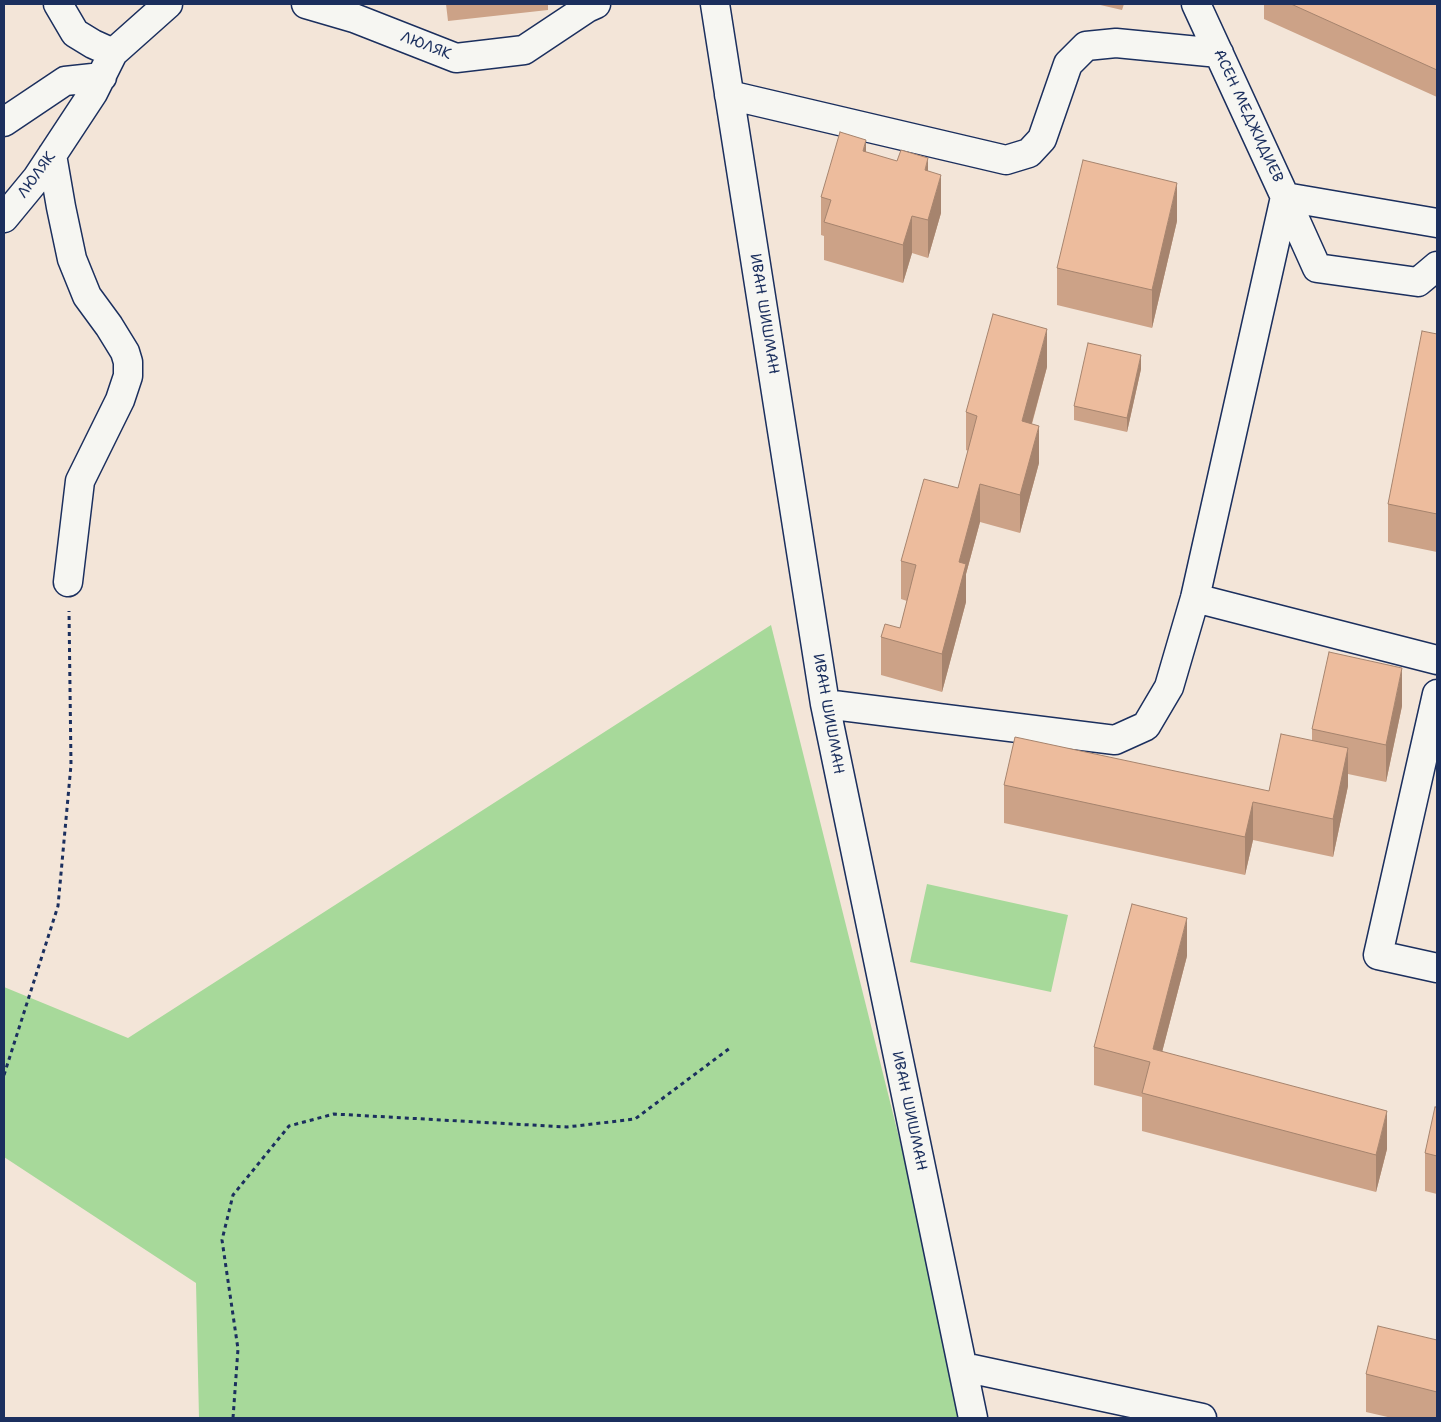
<!DOCTYPE html>
<meta charset="utf-8">
<style>
body{margin:0}
#map{position:relative;width:1441px;height:1422px;overflow:hidden;background:#f3e5d8;font-family:"Shantell Sans",sans-serif}
canvas{display:block}
.frame{position:absolute;inset:0;border:5px solid #1b2f5e;pointer-events:none}
</style>
<div id="map">
<canvas width="1441" height="1422"></canvas>
<div class="frame"></div>
</div>
<script>
const g = document.querySelector('canvas').getContext('2d');
g.lineJoin = 'round';
function paint(path, color) {
  g.fillStyle = color;
  g.fill(path, 'evenodd');
}
function poly(rows) {
  const path = new Path2D();
  for (const r of rows) {
    path.moveTo(r[0], r[1]);
    for (let i = 2; i < r.length; i += 2) path.lineTo(r[i], r[i + 1]);
  }
  return path;
}
function strokePath(path, color, width, dash) {
  g.strokeStyle = color;
  g.lineWidth = width;
  g.lineCap = dash ? 'butt' : 'round';
  g.setLineDash(dash || []);
  g.stroke(path);
}
function label(font, color, halo, rows, align = 'center') {
  g.font = font + ' "Shantell Sans",sans-serif';
  g.lineWidth = 4.5;
  g.setLineDash([]);
  g.textBaseline = 'middle';
  g.strokeStyle = halo;
  g.fillStyle = color;
  for (const [text, x, y, turn = 0] of rows) {
    g.save();
    g.translate(x, y);
    g.rotate((+turn || 0) * Math.PI / 180);
    g.textAlign = isNaN(turn) ? turn : align;
    if (halo) g.strokeText(text, 0, 0);
    g.fillText(text, 0, 0);
    g.restore();
  }
}
const green = poly([
 [771,625,969,1418,199,1418,196,1283,4,1157,4,987,128,1038],
 [927,884,1068,915,1051,992,910,962]
]);
const path = poly([
 [4,1075,58,906,71,765,69,611],
 [233,1418,238,1349,222,1240,233,1195,289,1126,334,1114,567,1127,635,1119,730,1048]
]);
const minor = poly([
 [58,4,75,33,93,44,113,53],
 [306,4,354,18,456,58,524,50,587,8,596,4],
 [715,4,825,704,973,1418],
 [1196,4,1285,197,1437,223],
 [729,95,1006,160,1029,153,1042,139,1068,64,1086,46,1116,43,1219,53],
 [4,122,65,81,102,77],
 [52,155,61,207,72,259,87,296,109,326,125,352,128,362,128,376,120,400,80,481,68,582],
 [1285,197,1317,268,1418,282,1437,266],
 [4,218,37,178,93,93,113,53,168,4],
 [1195,598,1437,660],
 [1437,694,1378,955,1437,968],
 [825,704,1115,740,1146,726,1169,687,1195,598,1285,197],
 [963,1367,1202,1418]
]);
const wall = poly([
 [446,4,548,4,548,10,448,21],
 [1096,4,1124,4,1122,10],
 [1264,4,1437,4,1437,97,1264,19],
 [866,152,928,171,941,213,928,258,912,253,903,283,824,260,824,236,821,235,821,197],
 [1177,221,1152,328,1057,305,1057,268],
 [1437,334,1437,552,1388,542,1388,504],
 [1047,367,1032,424,1039,463,1020,533,980,522,966,574,966,602,942,692,881,675,881,637,900,628,907,601,901,599,901,561,958,488,968,451,966,450,966,412],
 [1141,369,1127,432,1074,420,1074,406],
 [1402,706,1386,782,1348,774,1348,786,1333,857,1253,840,1245,875,1004,823,1004,785,1269,791,1312,740,1312,729],
 [1187,956,1162,1052,1387,1149,1376,1192,1142,1131,1142,1097,1094,1085,1094,1047],
 [1437,1107,1437,1194,1425,1191,1425,1153],
 [1437,1340,1437,1418,1392,1418,1366,1412,1366,1374]
]);
const shadedWall = poly([
 [866,140,866,178,863,151],
 [928,158,928,196,925,170],
 [941,175,941,213,928,258,928,220],
 [1177,183,1177,221,1152,328,1152,290],
 [912,216,912,253,903,283,903,245],
 [1047,329,1047,367,1022,459,1022,421],
 [1141,355,1141,369,1127,432,1127,418],
 [1039,426,1039,463,1020,533,1020,495],
 [980,484,980,522,966,574,966,602,942,692,942,654,959,562],
 [1402,668,1402,706,1386,782,1386,745],
 [1348,748,1348,786,1333,857,1333,819],
 [1253,802,1253,840,1245,875,1245,837],
 [1187,918,1187,956,1153,1087,1153,1049],
 [1387,1111,1387,1149,1376,1192,1376,1155]
]);
const building = poly([
 [1291,4,1437,4,1437,70,1291,4],
 [840,132,866,140,863,151,897,161,901,150,928,158,925,170,941,175,928,220,912,216,903,245,824,222,831,200,821,197,840,132],
 [1083,160,1177,183,1152,290,1057,268,1083,160],
 [993,314,1047,329,1022,421,1039,426,1020,495,980,484,959,562,966,564,942,654,881,637,885,624,900,628,916,565,901,561,924,479,958,488,977,416,966,412,993,314],
 [1422,331,1437,334,1437,514,1388,504,1422,331],
 [1088,343,1141,355,1127,418,1074,406,1088,343],
 [1329,652,1402,668,1386,745,1312,729,1329,652],
 [1281,734,1348,748,1333,819,1253,802,1245,837,1004,785,1015,737,1269,791,1281,734],
 [1132,904,1187,918,1153,1049,1387,1111,1376,1155,1142,1093,1150,1062,1094,1047,1132,904],
 [1435,1107,1437,1107,1437,1156,1425,1153,1435,1107],
 [1378,1326,1437,1340,1437,1392,1366,1374,1378,1326]
]);
const streetNames = [
 ["ЛЮЛЯК",426,46,21],
 ["АСЕН МЕДЖИДИЕВ",1248,116,65],
 ["ЛЮЛЯК",37,175,-54],
 ["ИВАН ШИШМАН",764,314,81],
 ["ИВАН ШИШМАН",828,714,80],
 ["ИВАН ШИШМАН",909,1111,78]
];
paint(green, '#a7d99a');
strokePath(minor, '#1b2f5e', 31);
strokePath(path, '#1b2f5e', 3, [4, 4]);
strokePath(minor, '#f6f6f2', 28);
paint(wall, '#cca287');
paint(shadedWall, '#a6846e');
paint(building, '#edbc9d');
strokePath(building, '#a6846e', 1);
label('15px', '#1b2f5e', '#f6f6f2', streetNames);
</script>
